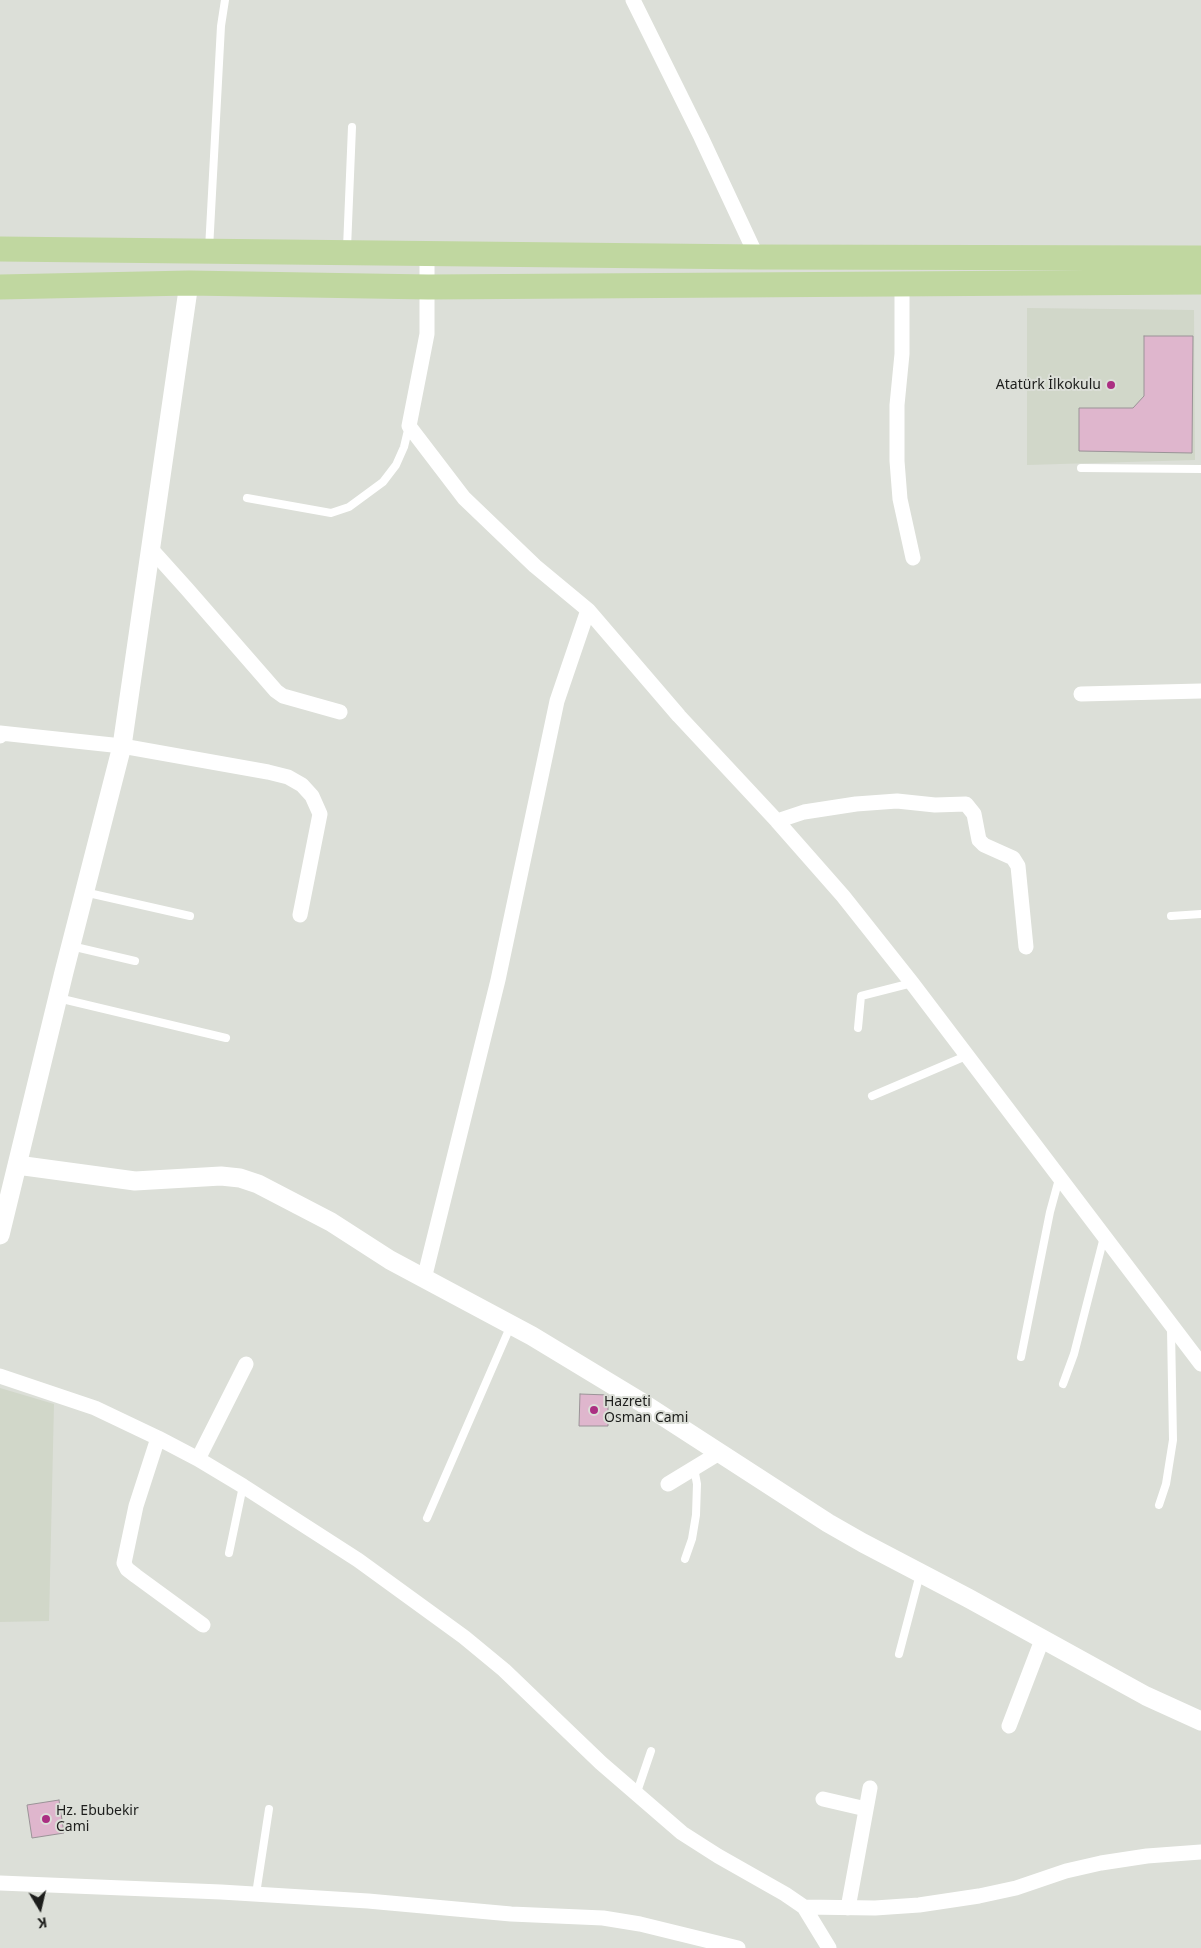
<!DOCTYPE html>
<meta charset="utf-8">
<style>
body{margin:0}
#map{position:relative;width:1201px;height:1948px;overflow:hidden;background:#dcdfd8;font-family:"Noto Sans",sans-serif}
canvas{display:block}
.north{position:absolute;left:15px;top:1883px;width:50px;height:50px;-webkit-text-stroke:4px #dcdfd8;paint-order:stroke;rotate:171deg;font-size:14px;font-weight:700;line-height:20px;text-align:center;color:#1d1e1c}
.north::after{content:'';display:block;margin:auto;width:18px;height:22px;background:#1d1e1c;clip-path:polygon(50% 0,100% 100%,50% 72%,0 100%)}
</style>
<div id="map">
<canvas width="1201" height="1948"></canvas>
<div class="north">K</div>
</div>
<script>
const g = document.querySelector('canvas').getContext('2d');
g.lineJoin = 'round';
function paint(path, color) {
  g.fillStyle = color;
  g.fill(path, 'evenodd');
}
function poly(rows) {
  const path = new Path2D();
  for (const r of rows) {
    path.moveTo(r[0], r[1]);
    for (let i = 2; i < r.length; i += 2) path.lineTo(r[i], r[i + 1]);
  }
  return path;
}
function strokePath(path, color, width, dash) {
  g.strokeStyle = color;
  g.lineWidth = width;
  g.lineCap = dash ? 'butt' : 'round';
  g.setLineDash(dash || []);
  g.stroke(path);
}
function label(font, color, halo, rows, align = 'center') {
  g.font = font + ' "Noto Sans",sans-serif';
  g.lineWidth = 4;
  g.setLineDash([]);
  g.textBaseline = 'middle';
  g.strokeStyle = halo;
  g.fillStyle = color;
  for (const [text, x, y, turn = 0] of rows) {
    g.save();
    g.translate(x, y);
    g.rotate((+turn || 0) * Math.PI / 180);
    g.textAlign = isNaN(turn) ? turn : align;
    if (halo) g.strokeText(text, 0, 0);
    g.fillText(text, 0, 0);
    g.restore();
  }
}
const built = poly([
 [1027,308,1194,310,1195,460,1027,465],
 [0,1388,54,1404,49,1621,0,1622]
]);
const building = poly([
 [1144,336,1193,336,1192,453,1079,451,1079,408,1133,408,1144,396,1144,336],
 [580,1394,608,1395,608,1426,579,1426,580,1394],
 [59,1800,64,1833,32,1838,27,1805,59,1800]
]);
const service = poly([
 [347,248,352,127],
 [209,249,221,26,225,0],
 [1081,468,1201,469],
 [247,498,331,513,349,507,383,482,396,465,404,447,409,426],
 [84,892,190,916],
 [1171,916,1201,914],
 [71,946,135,961],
 [58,998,226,1038],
 [858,1028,861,996,912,983],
 [872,1096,966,1056],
 [1021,1357,1050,1212,1059,1179],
 [1063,1384,1074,1354,1104,1237],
 [1159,1505,1166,1484,1173,1440,1171,1329],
 [427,1518,511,1325],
 [229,1553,243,1486],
 [685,1559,692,1539,696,1515,697,1484,694,1468],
 [899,1654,920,1574],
 [636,1795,651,1751],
 [256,1894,269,1809]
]);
const minor = poly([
 [633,0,701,137,757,257],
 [427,253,427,334,409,426,464,498,535,566,588,610,679,716,777,821,843,896,912,983,1201,1364],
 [902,284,902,354,897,405,897,461,900,499,913,558],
 [151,549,187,589,276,691,283,696,340,712],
 [1081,694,1201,691],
 [0,736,0,733,122,746,268,772,288,777,302,785,312,796,320,814,300,915],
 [777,821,804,812,856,804,897,801,935,805,966,804,974,814,979,840,984,845,1013,858,1018,866,1026,947],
 [424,1279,498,980,557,701,588,610],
 [0,1376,95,1408,158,1438,198,1459,243,1486,358,1560,464,1637,504,1670,601,1763,682,1833,718,1856,785,1894,804,1907,829,1948],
 [158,1438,136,1506,124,1563,127,1569,136,1576,203,1625],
 [198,1459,246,1364],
 [668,1484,719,1453],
 [1009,1726,1042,1640],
 [823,1799,866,1809],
 [0,1883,221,1892,368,1901,511,1914,603,1918,640,1924,738,1948],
 [804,1907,875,1908,919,1905,979,1896,1016,1888,1066,1871,1101,1863,1147,1856,1201,1852],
 [848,1908,870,1788]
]);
const tertiary = poly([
 [17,1165,135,1181,221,1176,240,1178,258,1184,331,1222,390,1260,532,1336,641,1402,828,1523,863,1543,968,1598,1146,1696,1201,1721],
 [0,1235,64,972,122,746,189,283]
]);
const trunk = poly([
 [0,249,757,257,1201,258],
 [0,287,189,283,428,287,1201,282]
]);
const markers = [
 [1111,385,5,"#ab2f82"],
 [594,1410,5,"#ab2f82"],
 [46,1819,5,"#ab2f82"]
];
const poiNames = [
 ["Atatürk İlkokulu",1101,385,"right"],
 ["Hazreti",604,1402],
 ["Osman Cami",604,1418],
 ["Hz. Ebubekir",56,1811],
 ["Cami",56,1827]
];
paint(built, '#d1d7c9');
paint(building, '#dfb6cd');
strokePath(building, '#9a9397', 1);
strokePath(service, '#fff', 8);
strokePath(minor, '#fff', 15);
strokePath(tertiary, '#fff', 19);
strokePath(trunk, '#c0d7a0', 25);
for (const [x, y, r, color] of markers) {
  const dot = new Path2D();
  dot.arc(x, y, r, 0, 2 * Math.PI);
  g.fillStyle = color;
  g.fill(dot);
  strokePath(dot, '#dcdfd8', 2);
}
label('14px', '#1d1e1c', '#dcdfd8', poiNames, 'left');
</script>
